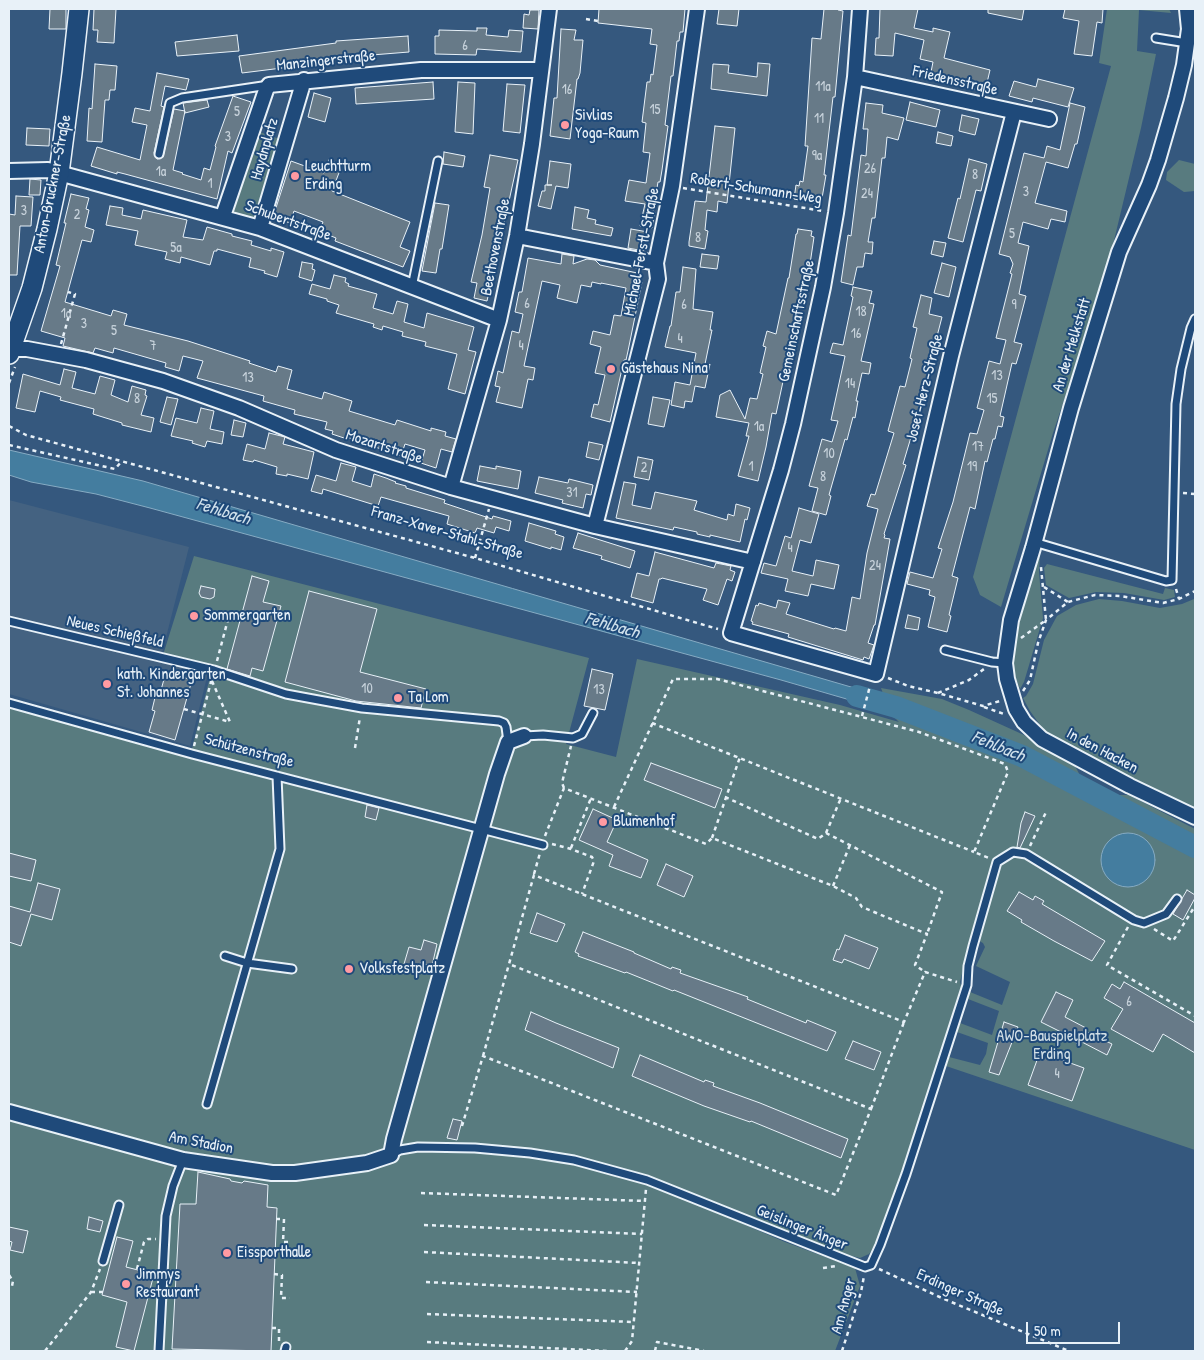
<!DOCTYPE html>
<meta charset="utf-8">
<style>
body{margin:0}
#map{position:relative;width:1204px;height:1360px;overflow:hidden;background:#35587e;font-family:"Patrick Hand",sans-serif}
canvas{display:block}
.frame{position:absolute;inset:0;border:10px solid #e8f1f8;pointer-events:none}
.scale{position:absolute;left:1026px;top:1322px;width:94px;height:22px;box-sizing:border-box;border:2px solid #e8f1f8;border-top:0;padding-left:6px;font-size:15px;line-height:18px;white-space:nowrap;color:#e8f1f8;-webkit-text-stroke:4px #1f4a7a;paint-order:stroke}
</style>
<div id="map">
<canvas width="1204" height="1360"></canvas>
<div class="frame"></div>
<div class="scale">50 m</div>
</div>
<script>
const g = document.querySelector('canvas').getContext('2d');
g.lineJoin = 'round';
function paint(path, color) {
  g.fillStyle = color;
  g.fill(path, 'evenodd');
}
function poly(rows) {
  const path = new Path2D();
  for (const r of rows) {
    if (r.length === 3) {
      path.moveTo(r[0] + r[2], r[1]);
      path.arc(r[0], r[1], r[2], 0, 2 * Math.PI);
      continue;
    }
    path.moveTo(r[0], r[1]);
    for (let i = 2; i < r.length; i += 2) path.lineTo(r[i], r[i + 1]);
  }
  return path;
}
function strokePath(path, color, width, dash) {
  g.strokeStyle = color;
  g.lineWidth = width;
  g.lineCap = dash ? 'butt' : 'round';
  g.setLineDash(dash || []);
  g.stroke(path);
}
function label(font, color, halo, rows, align = 'center') {
  g.font = font + ' "Patrick Hand",sans-serif';
  g.lineWidth = 4;
  g.setLineDash([]);
  g.textBaseline = 'middle';
  g.strokeStyle = halo;
  g.fillStyle = color;
  for (const [text, x, y, turn = 0] of rows) {
    g.save();
    g.translate(x, y);
    g.rotate((+turn || 0) * Math.PI / 180);
    g.textAlign = isNaN(turn) ? turn : align;
    if (halo) g.strokeText(text, 0, 0);
    g.fillText(text, 0, 0);
    g.restore();
  }
}
const built = poly([
 [9,500,189,547,161,657,9,618],
 [9,626,19,626,208,673,190,746,9,694]
]);
const green = poly([
 [1107,9,1169,9,1171,13,1139,10,1137,51,1156,54,1141,128,1105,278,1053,433,1001,607,980,595,973,577,1111,66,1099,63],
 [257,131,282,140,255,221,235,215,232,211,232,206],
 [1179,160,1195,164,1195,191,1184,192,1166,180,1167,172],
 [1035,552,1040,553,1039,572,1043,618,1024,682,1020,689,1014,674,1013,659,1018,620],
 [194,556,589,658,566,744,616,757,637,659,840,705,899,722,890,713,881,688,942,699,969,710,1024,735,1075,766,1083,781,1110,795,1129,795,1195,829,1195,1150,946,1066,949,1057,980,1065,986,1054,988,1043,957,1032,960,1023,992,1035,999,1011,968,999,970,992,1002,1005,1010,982,976,966,985,947,983,943,971,937,960,982,962,989,904,1166,874,1248,869,1254,860,1258,840,1253,642,1175,576,1156,531,1149,465,1143,403,1144,401,1139,419,1075,504,745,399,1143,401,1146,443,1151,514,1153,598,1169,650,1184,785,1242,855,1268,860,1286,835,1351,9,1351,9,698,192,749,212,669,163,655],
 [1047,564,1163,594,1165,588,1174,590,1175,597,1164,600,1124,593,1096,592,1069,598,1046,585,1044,568],
 [1099,599,1122,601,1160,608,1182,604,1194,599,1195,601,1195,811,1133,782,1054,738,1043,729,1030,711,1023,698,1026,696,1033,684,1044,640,1057,616,1076,605]
]);
const water = poly([
 [9,450,143,481,882,696,888,711,781,680,150,508,96,494,31,482,9,475,9,450],
 [1128,860,27]
]);
const river = poly([
 [857,696,896,707,1022,756,1195,847]
]);
const building = poly([
 [50,9,66,9,66,29,49,29,50,9],
 [94,9,116,9,114,43,97,42,98,30,93,30,94,9],
 [599,9,685,9,683,32,680,32,679,41,677,41,673,76,671,76,665,125,668,126,662,170,660,182,658,182,653,212,655,212,652,228,640,226,645,204,625,201,629,180,646,183,650,153,643,152,646,123,642,122,647,82,650,82,651,74,653,75,657,45,650,44,652,29,598,23,599,9],
 [719,9,739,9,737,26,717,24,719,9],
 [824,9,838,9,838,10,843,11,835,97,833,97,824,175,826,175,821,204,794,199,796,185,799,186,800,181,803,182,808,146,805,146,812,38,821,39,824,9],
 [880,9,918,9,914,28,933,32,933,28,950,32,944,58,990,70,986,87,980,86,979,90,930,77,933,62,920,59,924,40,895,33,893,56,875,55,876,38,879,38,880,9],
 [988,9,1024,9,1022,20,988,13,988,9],
 [1065,9,1103,9,1102,23,1097,22,1092,56,1074,54,1079,21,1063,18,1065,9],
 [530,10,539,10,538,29,523,28,524,14,529,15,530,10],
 [477,28,487,28,486,35,508,37,509,30,523,31,521,52,477,49,476,55,435,54,435,36,439,36,439,30,477,31,477,28],
 [561,29,576,30,574,40,583,40,580,73,578,79,577,79,570,139,550,136,554,98,557,98,561,29],
 [237,35,239,51,177,56,175,42,237,35],
 [408,36,409,52,322,59,322,63,242,73,239,56,336,43,336,41,408,36],
 [758,63,770,64,767,96,711,89,713,64,729,65,728,73,757,77,758,63],
 [95,64,117,66,115,90,110,90,109,100,105,100,102,142,87,141,89,108,92,109,95,64],
 [157,73,189,79,186,90,165,86,161,106,164,107,154,153,157,159,163,157,174,109,185,111,173,170,183,173,182,174,201,180,204,168,210,170,216,147,215,146,233,96,251,102,232,153,228,151,217,199,125,174,117,172,117,174,91,166,97,147,140,160,147,125,132,122,135,108,150,111,157,73],
 [1038,79,1074,88,1068,107,1033,98,1032,102,1009,96,1014,81,1036,87,1038,79],
 [433,82,434,99,356,104,355,88,433,82],
 [458,82,475,83,473,134,455,132,458,82],
 [507,84,525,85,520,133,503,131,507,84],
 [314,93,331,98,325,122,308,117,314,93],
 [207,100,209,107,185,113,183,103,207,100],
 [910,102,940,110,936,127,906,120,910,102],
 [866,103,883,105,882,113,904,118,898,140,887,137,885,158,882,158,875,218,872,218,868,242,873,242,872,254,865,253,863,267,857,267,853,285,841,282,848,235,851,236,861,155,866,156,868,129,863,129,866,103],
 [1070,103,1085,107,1077,144,1075,144,1068,168,1046,162,1035,203,1067,211,1065,222,1051,219,1048,229,1023,222,1018,243,1029,246,1019,294,1026,296,1014,342,1022,344,1016,364,1012,363,1000,416,1004,417,1002,427,998,426,995,439,993,439,987,462,985,461,975,509,970,507,952,576,958,578,949,615,951,616,947,632,928,627,935,597,929,595,930,590,907,584,910,572,933,578,942,549,938,548,953,502,970,433,977,434,984,410,977,408,989,361,1000,364,1006,340,996,338,1012,274,1010,273,1013,264,1010,257,999,254,1024,153,1044,158,1047,146,1060,150,1070,103],
 [962,115,979,119,975,135,959,131,962,115],
 [715,126,735,128,727,203,718,201,717,212,707,210,705,230,708,231,705,249,689,246,689,242,695,201,706,202,715,126],
 [27,128,50,129,49,146,26,145,27,128],
 [938,132,953,136,951,146,936,143,938,132],
 [444,152,465,156,463,167,443,164,444,152],
 [490,155,518,160,487,301,474,298,477,283,471,282,482,235,490,188,484,187,490,155],
 [969,159,987,164,981,191,976,190,963,242,948,238,958,198,960,199,969,159],
 [329,160,342,165,332,191,410,222,400,247,410,251,403,267,335,241,336,238,319,231,323,222,294,211,290,223,273,217,291,161,324,173,329,160],
 [550,161,571,164,568,188,556,186,551,209,538,206,542,191,545,191,545,185,552,185,547,185,550,161],
 [30,179,41,180,40,195,29,195,30,179],
 [71,194,89,198,86,209,89,210,85,227,94,230,91,242,82,240,65,302,111,316,113,310,127,314,124,325,188,341,250,361,249,363,276,372,278,366,292,370,287,389,322,399,324,392,352,401,349,411,395,425,397,420,431,431,431,428,446,432,445,436,456,439,452,452,441,449,436,468,421,463,425,450,405,444,401,456,347,437,347,439,332,434,333,431,325,429,327,422,294,414,295,410,263,401,264,396,197,378,203,361,183,356,179,371,165,367,166,363,114,348,113,353,95,348,93,353,63,346,65,338,41,331,60,266,56,265,66,223,64,223,71,194],
 [16,196,33,197,31,226,20,226,17,275,9,275,9,214,15,215,16,196],
 [435,203,449,205,442,249,440,249,436,273,422,271,435,203],
 [110,206,123,208,122,215,141,219,143,210,187,220,183,237,203,240,207,227,232,234,232,236,252,241,251,245,271,251,271,248,284,252,277,277,264,273,265,271,249,267,251,258,217,249,217,251,214,251,210,265,181,257,180,263,165,259,167,252,135,245,138,231,106,225,110,206],
 [575,207,589,210,587,218,596,220,595,224,613,228,611,236,572,229,575,207],
 [631,229,648,232,644,251,628,248,631,229],
 [798,229,812,231,811,236,814,237,809,271,807,270,776,414,772,413,766,447,758,481,738,476,749,436,746,436,749,423,716,417,720,395,730,390,745,419,750,398,757,399,763,374,760,373,766,347,763,346,767,331,776,334,788,278,789,278,796,234,797,234,798,229],
 [934,241,946,243,943,257,931,254,934,241],
 [562,254,574,256,573,264,587,259,595,260,600,265,642,274,640,282,642,282,628,351,626,360,624,360,610,422,591,417,594,404,598,405,605,375,595,373,601,347,590,344,593,331,610,335,614,315,621,316,626,288,601,283,601,284,592,282,591,287,581,285,577,303,557,298,560,285,542,281,524,366,535,368,533,380,528,379,522,408,496,402,500,387,495,386,498,371,503,373,512,331,519,333,523,314,515,312,519,292,522,292,528,258,561,264,562,254],
 [702,254,719,256,717,269,700,267,702,254],
 [302,262,313,264,312,269,315,270,312,281,299,277,302,262],
 [942,263,956,267,949,297,934,293,942,263],
 [683,267,696,269,693,309,713,312,710,330,712,330,704,369,710,364,705,388,695,386,692,402,685,401,684,408,671,405,675,382,690,385,696,353,665,347,670,326,671,326,676,292,680,292,683,267],
 [334,275,346,278,345,282,349,284,348,286,377,294,373,308,393,314,397,301,408,304,404,322,424,328,427,313,474,327,468,350,476,352,465,394,448,389,457,354,425,346,426,342,402,336,403,332,383,326,382,330,373,327,374,324,336,313,339,305,327,301,327,299,309,294,312,284,330,289,334,275],
 [853,287,872,291,869,303,874,304,861,361,871,363,869,374,862,373,856,401,858,401,855,418,853,417,847,440,845,439,829,495,831,496,826,515,812,511,818,488,809,486,822,439,832,442,838,421,831,420,845,356,830,353,833,343,843,345,853,297,851,296,853,287],
 [921,295,932,298,929,314,942,317,927,375,918,406,920,407,903,464,906,465,884,534,885,535,884,538,890,539,875,625,874,625,868,643,874,645,869,659,864,657,863,660,788,637,789,634,752,624,753,622,751,621,756,605,758,606,759,603,776,608,778,600,790,603,786,614,834,629,835,628,846,631,852,597,860,599,867,553,878,509,867,506,871,494,875,495,894,433,888,431,900,386,905,387,912,359,910,358,917,328,913,327,921,295],
 [64,369,76,372,72,388,95,394,100,376,115,380,111,395,128,402,132,386,146,390,145,395,147,396,141,415,154,418,151,432,122,425,122,423,93,414,94,409,60,400,61,397,40,391,35,412,16,408,23,374,60,385,64,369],
 [167,397,178,399,171,425,160,422,167,397],
 [653,397,670,400,664,427,648,424,653,397],
 [201,408,214,411,210,429,224,432,222,444,207,441,205,447,192,443,193,441,171,436,176,418,197,423,201,408],
 [234,420,246,423,243,437,231,435,234,420],
 [269,433,285,437,283,444,314,452,308,479,287,474,287,476,276,474,277,467,254,460,253,462,243,460,247,444,265,449,269,433],
 [589,442,603,445,599,460,586,457,589,442],
 [638,457,653,460,649,480,634,477,638,457],
 [341,463,356,467,352,481,371,487,374,474,386,478,396,482,395,483,406,486,406,488,445,500,444,503,492,519,493,516,511,521,509,531,496,527,494,533,477,528,475,533,447,524,449,516,381,497,378,506,323,489,322,494,311,491,316,475,336,481,341,463],
 [480,466,496,469,496,466,521,471,518,489,477,481,480,466],
 [539,477,568,483,569,479,593,485,591,495,586,494,583,508,562,503,563,500,535,493,539,477],
 [624,482,636,484,632,505,651,509,655,492,697,501,694,510,727,520,728,514,734,516,736,504,750,508,747,520,745,519,740,542,710,535,710,537,697,534,697,532,674,527,673,530,616,518,624,482],
 [799,508,819,514,811,543,800,540,792,571,813,576,816,560,839,565,834,589,811,584,808,596,785,591,788,579,761,573,764,563,776,566,785,536,791,538,799,508],
 [529,523,556,531,555,534,564,537,561,550,551,547,551,549,525,541,529,523],
 [578,533,635,551,630,568,601,559,602,556,573,548,578,533],
 [655,552,714,568,716,563,731,566,730,570,735,572,732,581,727,579,718,605,703,600,707,589,662,578,661,579,659,579,653,603,631,597,637,573,649,576,655,552],
 [252,576,269,581,263,602,281,606,263,671,252,668,250,676,227,669,252,576],
 [201,586,215,589,214,597,210,599,201,597,199,593,201,586],
 [309,591,377,609,360,672,426,689,421,708,356,701,285,682,309,591],
 [908,615,920,618,918,630,905,628,908,615],
 [592,669,613,674,605,710,584,706,592,669],
 [166,672,192,680,175,740,149,732,155,711,152,710,157,689,161,690,166,672],
 [651,763,722,789,715,808,644,780,651,763],
 [367,805,379,808,376,820,365,817,367,805],
 [593,809,617,820,607,842,648,860,641,878,609,866,613,855,579,840,593,809],
 [1025,812,1035,816,1020,848,1017,847,1021,823,1025,812],
 [9,853,36,860,31,881,9,876,9,853],
 [666,864,693,876,684,897,657,885,666,864],
 [38,883,60,889,52,920,31,914,21,946,9,942,9,906,30,912,38,883],
 [1187,890,1195,895,1195,898,1183,920,1173,914,1187,890],
 [1019,892,1033,900,1035,896,1044,901,1042,904,1105,941,1092,961,1054,941,1021,922,1022,920,1007,911,1019,892],
 [537,913,565,924,557,942,530,933,537,913],
 [583,932,634,952,634,953,671,969,672,967,681,970,680,973,748,997,747,999,806,1023,807,1020,836,1032,827,1051,674,990,673,991,626,972,625,973,578,956,579,954,575,952,583,932],
 [845,935,878,948,869,969,844,959,842,963,833,960,837,949,839,950,845,935],
 [424,940,437,944,432,966,420,963,419,967,404,964,409,947,421,950,424,940],
 [1124,982,1195,1023,1195,1053,1163,1034,1153,1052,1111,1029,1123,1009,1104,998,1112,984,1120,989,1124,982],
 [1056,992,1073,1000,1065,1017,1086,1028,1085,1031,1112,1044,1107,1055,1080,1041,1078,1044,1070,1039,1071,1037,1041,1022,1056,992],
 [531,1012,556,1023,619,1048,613,1068,525,1030,531,1012],
 [1004,1022,1018,1027,999,1075,989,1072,1004,1022],
 [853,1041,881,1052,874,1070,845,1059,853,1041],
 [1040,1052,1084,1068,1072,1101,1028,1085,1040,1052],
 [640,1055,704,1082,705,1080,714,1083,713,1086,760,1103,848,1139,841,1158,751,1121,750,1122,704,1106,632,1076,640,1055],
 [453,1119,462,1121,457,1140,447,1138,453,1119],
 [198,1172,230,1179,231,1181,242,1183,244,1181,268,1185,267,1207,277,1208,271,1351,172,1349,180,1204,196,1204,198,1172],
 [89,1217,103,1221,100,1232,87,1229,89,1217],
 [9,1227,28,1231,23,1253,10,1250,12,1242,9,1241,9,1227],
 [117,1237,133,1241,126,1267,154,1274,134,1351,116,1347,127,1302,102,1295,117,1237]
]);
const path = poly([
 [586,19,598,21],
 [683,188,823,211],
 [61,344,75,294,68,292],
 [9,383,15,367],
 [9,426,26,435,475,558,718,629],
 [9,445,115,469,121,462],
 [1183,493,1195,494],
 [475,558,489,509],
 [1044,587,1068,602],
 [1176,589,1179,599],
 [1021,638,1046,620,1041,567],
 [217,661,231,608],
 [888,678,908,686,938,693,983,706,1000,701],
 [212,681,230,722],
 [1023,691,1030,680,1038,643,1046,620,1068,602,1095,595,1120,596,1163,603,1179,599,1195,591],
 [938,693,969,680,984,669],
 [984,707,1004,714],
 [184,709,230,722],
 [862,716,870,686],
 [652,723,974,852],
 [194,746,212,678],
 [355,748,360,717],
 [564,788,562,783,571,746],
 [725,797,818,839,826,833,942,892,927,934],
 [614,807,673,679,717,679,919,732,1005,764,1008,772,974,852,989,858],
 [826,833,841,798],
 [545,836,564,788,706,844,712,838,833,886,856,898,862,907,927,934,915,965,925,972],
 [712,838,740,757],
 [552,844,571,849,592,857,594,861,582,894],
 [1030,846,1047,810],
 [571,848,591,798],
 [534,874,540,853],
 [833,886,850,845],
 [1128,927,1107,965,1195,1016],
 [1154,929,1173,941,1195,906],
 [483,1056,509,964],
 [871,1109,904,1022],
 [462,1126,483,1056,836,1195,871,1109,509,964,534,875,904,1022,925,972,957,982],
 [421,1193,645,1201],
 [276,1219,284,1219,283,1242,292,1242],
 [424,1225,642,1234],
 [424,1252,639,1263],
 [823,1268,836,1266],
 [137,1269,144,1242,148,1239,156,1239],
 [879,1269,944,1299,1069,1351],
 [274,1274,282,1275,281,1298,290,1298],
 [9,1275,13,1281,12,1286,9,1288],
 [426,1282,637,1292],
 [91,1292,103,1292],
 [427,1314,634,1322],
 [272,1328,279,1328,279,1342],
 [427,1342,607,1351],
 [45,1351,91,1292,100,1269],
 [199,1351,199,1350],
 [625,1351,632,1341,646,1189],
 [655,1351,657,1342,704,1351],
 [842,1351,861,1292,864,1276]
]);
const lane = poly([
 [1156,38,1187,43],
 [159,154,170,103,182,98,269,85],
 [412,287,438,161],
 [1034,542,1166,581,1172,580,1176,404,1181,369,1191,328,1195,319],
 [9,621,214,670,286,694,362,708,499,721,504,723,506,727,508,742],
 [945,650,992,662,1005,663],
 [9,703,192,754,543,845],
 [524,736,543,735,573,738,582,734,593,713],
 [225,956,247,963,292,969],
 [207,1104,280,849,277,776],
 [392,1154,400,1150,418,1147,475,1148,530,1153,574,1160,647,1180,865,1267,871,1265,880,1245,906,1174,967,985,968,966,973,946,997,862,1013,852,1026,854,1134,920,1144,923,1166,914,1177,899],
 [103,1261,119,1205],
 [159,1351,166,1216,173,1186,183,1160],
 [285,1351,286,1347]
]);
const street = poly([
 [860,9,855,77,836,213,823,287,793,424,781,470,731,633,876,674,951,356,1014,112],
 [1187,9,1189,29,1184,65,1176,98,1158,160,1149,185,1119,252,1071,408,1033,548,1011,620,1005,663,1007,679,1016,709,1024,722,1042,739,1130,786,1195,817],
 [855,77,1049,119],
 [9,171,48,170,260,228,499,320],
 [223,216,266,90,269,85,421,70,540,70],
 [260,228,304,80],
 [517,236,656,263],
 [11,349,27,349,86,360,163,381,239,408,336,450,451,487,595,526,753,562],
 [451,487,499,320,517,236,532,144,549,9],
 [595,526,658,279,656,263,672,186,697,9],
 [9,1112,183,1160,272,1173,295,1173,367,1163,391,1155,394,1139,497,774,508,742,524,736]
]);
const secondary = poly([
 [9,354,32,288,47,229,59,173,72,73,79,9]
]);
const markers = [
 [565,125,5,"#ff9aa2"],
 [295,176,5,"#ff9aa2"],
 [611,369,5,"#ff9aa2"],
 [194,616,5,"#ff9aa2"],
 [107,684,5,"#ff9aa2"],
 [398,698,5,"#ff9aa2"],
 [603,822,5,"#ff9aa2"],
 [349,969,5,"#ff9aa2"],
 [227,1253,5,"#ff9aa2"],
 [126,1284,5,"#ff9aa2"]
];
const numberNames = [
 ["6",465,46],
 ["11a",823,87],
 ["16",567,90],
 ["15",655,110],
 ["5",237,112],
 ["11",819,119],
 ["3",228,137],
 ["9a",817,156],
 ["26",870,169],
 ["1a",161,172],
 ["8",975,175],
 ["1",210,184],
 ["3",1026,192],
 ["24",867,194],
 ["3",24,211],
 ["2",77,215],
 ["5",1012,234],
 ["8",698,238],
 ["5a",176,248],
 ["6",527,304],
 ["6",684,305],
 ["9",1014,305],
 ["18",861,312],
 ["1a",66,314],
 ["3",84,324],
 ["5",114,331],
 ["16",856,334],
 ["4",680,339],
 ["7",153,346],
 ["4",521,346],
 ["13",997,376],
 ["13",248,378],
 ["14",850,384],
 ["8",137,399],
 ["15",992,399],
 ["1a",759,427],
 ["17",978,447],
 ["10",829,454],
 ["1",751,467],
 ["19",972,467],
 ["2",644,468],
 ["8",823,477],
 ["31",572,493],
 ["4",790,548],
 ["24",875,566],
 ["10",367,689],
 ["13",599,690],
 ["6",1129,1002],
 ["4",1057,1074]
];
const streetNames = [
 ["Manzingerstraße",326,61,-6],
 ["Friedensstraße",955,81,13],
 ["Haydnplatz",265,149,-74],
 ["Anton-Bruckner-Straße",53,184,-79],
 ["Robert-Schumann-Weg",756,189,9],
 ["Schubertstraße",288,221,20],
 ["Beethovenstraße",496,247,-79],
 ["Michael-Ferstl-Straße",642,252,-79],
 ["Gemeinschaftsstraße",797,321,-78],
 ["An der Melkstatt",1072,345,-73],
 ["Josef-Herz-Straße",925,388,-76],
 ["Mozartstraße",384,447,18],
 ["Franz-Xaver-Stahl-Straße",447,533,16],
 ["Neues Schießfeld",115,632,13],
 ["Schützenstraße",249,751,15],
 ["In den Hacken",1102,751,28],
 ["Am Stadion",201,1143,11],
 ["Geislinger Änger",802,1228,22],
 ["Erdinger Straße",960,1293,24],
 ["Am Anger",844,1306,-75]
];
const poiNames = [
 ["Sivlias",575,116],
 ["Yoga-Raum",575,134],
 ["Leuchtturm",305,167],
 ["Erding",305,185],
 ["Gästehaus Nina",621,369],
 ["Sommergarten",204,616],
 ["kath. Kindergarten",117,675],
 ["St. Johannes",117,693],
 ["Ta Lom",408,698],
 ["Blumenhof",613,822],
 ["Volksfestplatz",359,969],
 ["Eissporthalle",237,1253],
 ["Jimmys",136,1275],
 ["Restaurant",136,1293]
];
const parkNames = [
 ["AWO-Bauspielplatz",1052,1037],
 ["Erding",1052,1055]
];
const waterNames = [
 ["Fehlbach",223,512,17],
 ["Fehlbach",612,626,16],
 ["Fehlbach",998,747,22]
];
paint(built, '#446281');
paint(green, '#587b7f');
paint(water, '#447d9f');
strokePath(water, '#86abc3', 1);
strokePath(river, '#447d9f', 22);
paint(building, '#677a88');
strokePath(building, '#e8f1f8', 1);
strokePath(lane, '#e8f1f8', 11);
strokePath(street, '#e8f1f8', 18);
strokePath(secondary, '#e8f1f8', 22);
strokePath(path, '#e8f1f8', 2.5, [4, 4]);
strokePath(lane, '#1f4a7a', 7);
strokePath(street, '#1f4a7a', 14);
strokePath(secondary, '#1f4a7a', 19);
for (const [x, y, r, color] of markers) {
  const dot = new Path2D();
  dot.arc(x, y, r, 0, 2 * Math.PI);
  g.fillStyle = color;
  g.fill(dot);
  strokePath(dot, '#1f4a7a', 2);
}
label('14px', '#c8d3dc', null, numberNames);
label('16px', '#e8f1f8', '#1f4a7a', streetNames);
label('16px', '#e8f1f8', '#1f4a7a', poiNames, 'left');
label('16px', '#d2dfe6', '#1f4a7a', parkNames);
label('italic 18px', '#cfe0eb', '#1f4a7a', waterNames);
</script>
